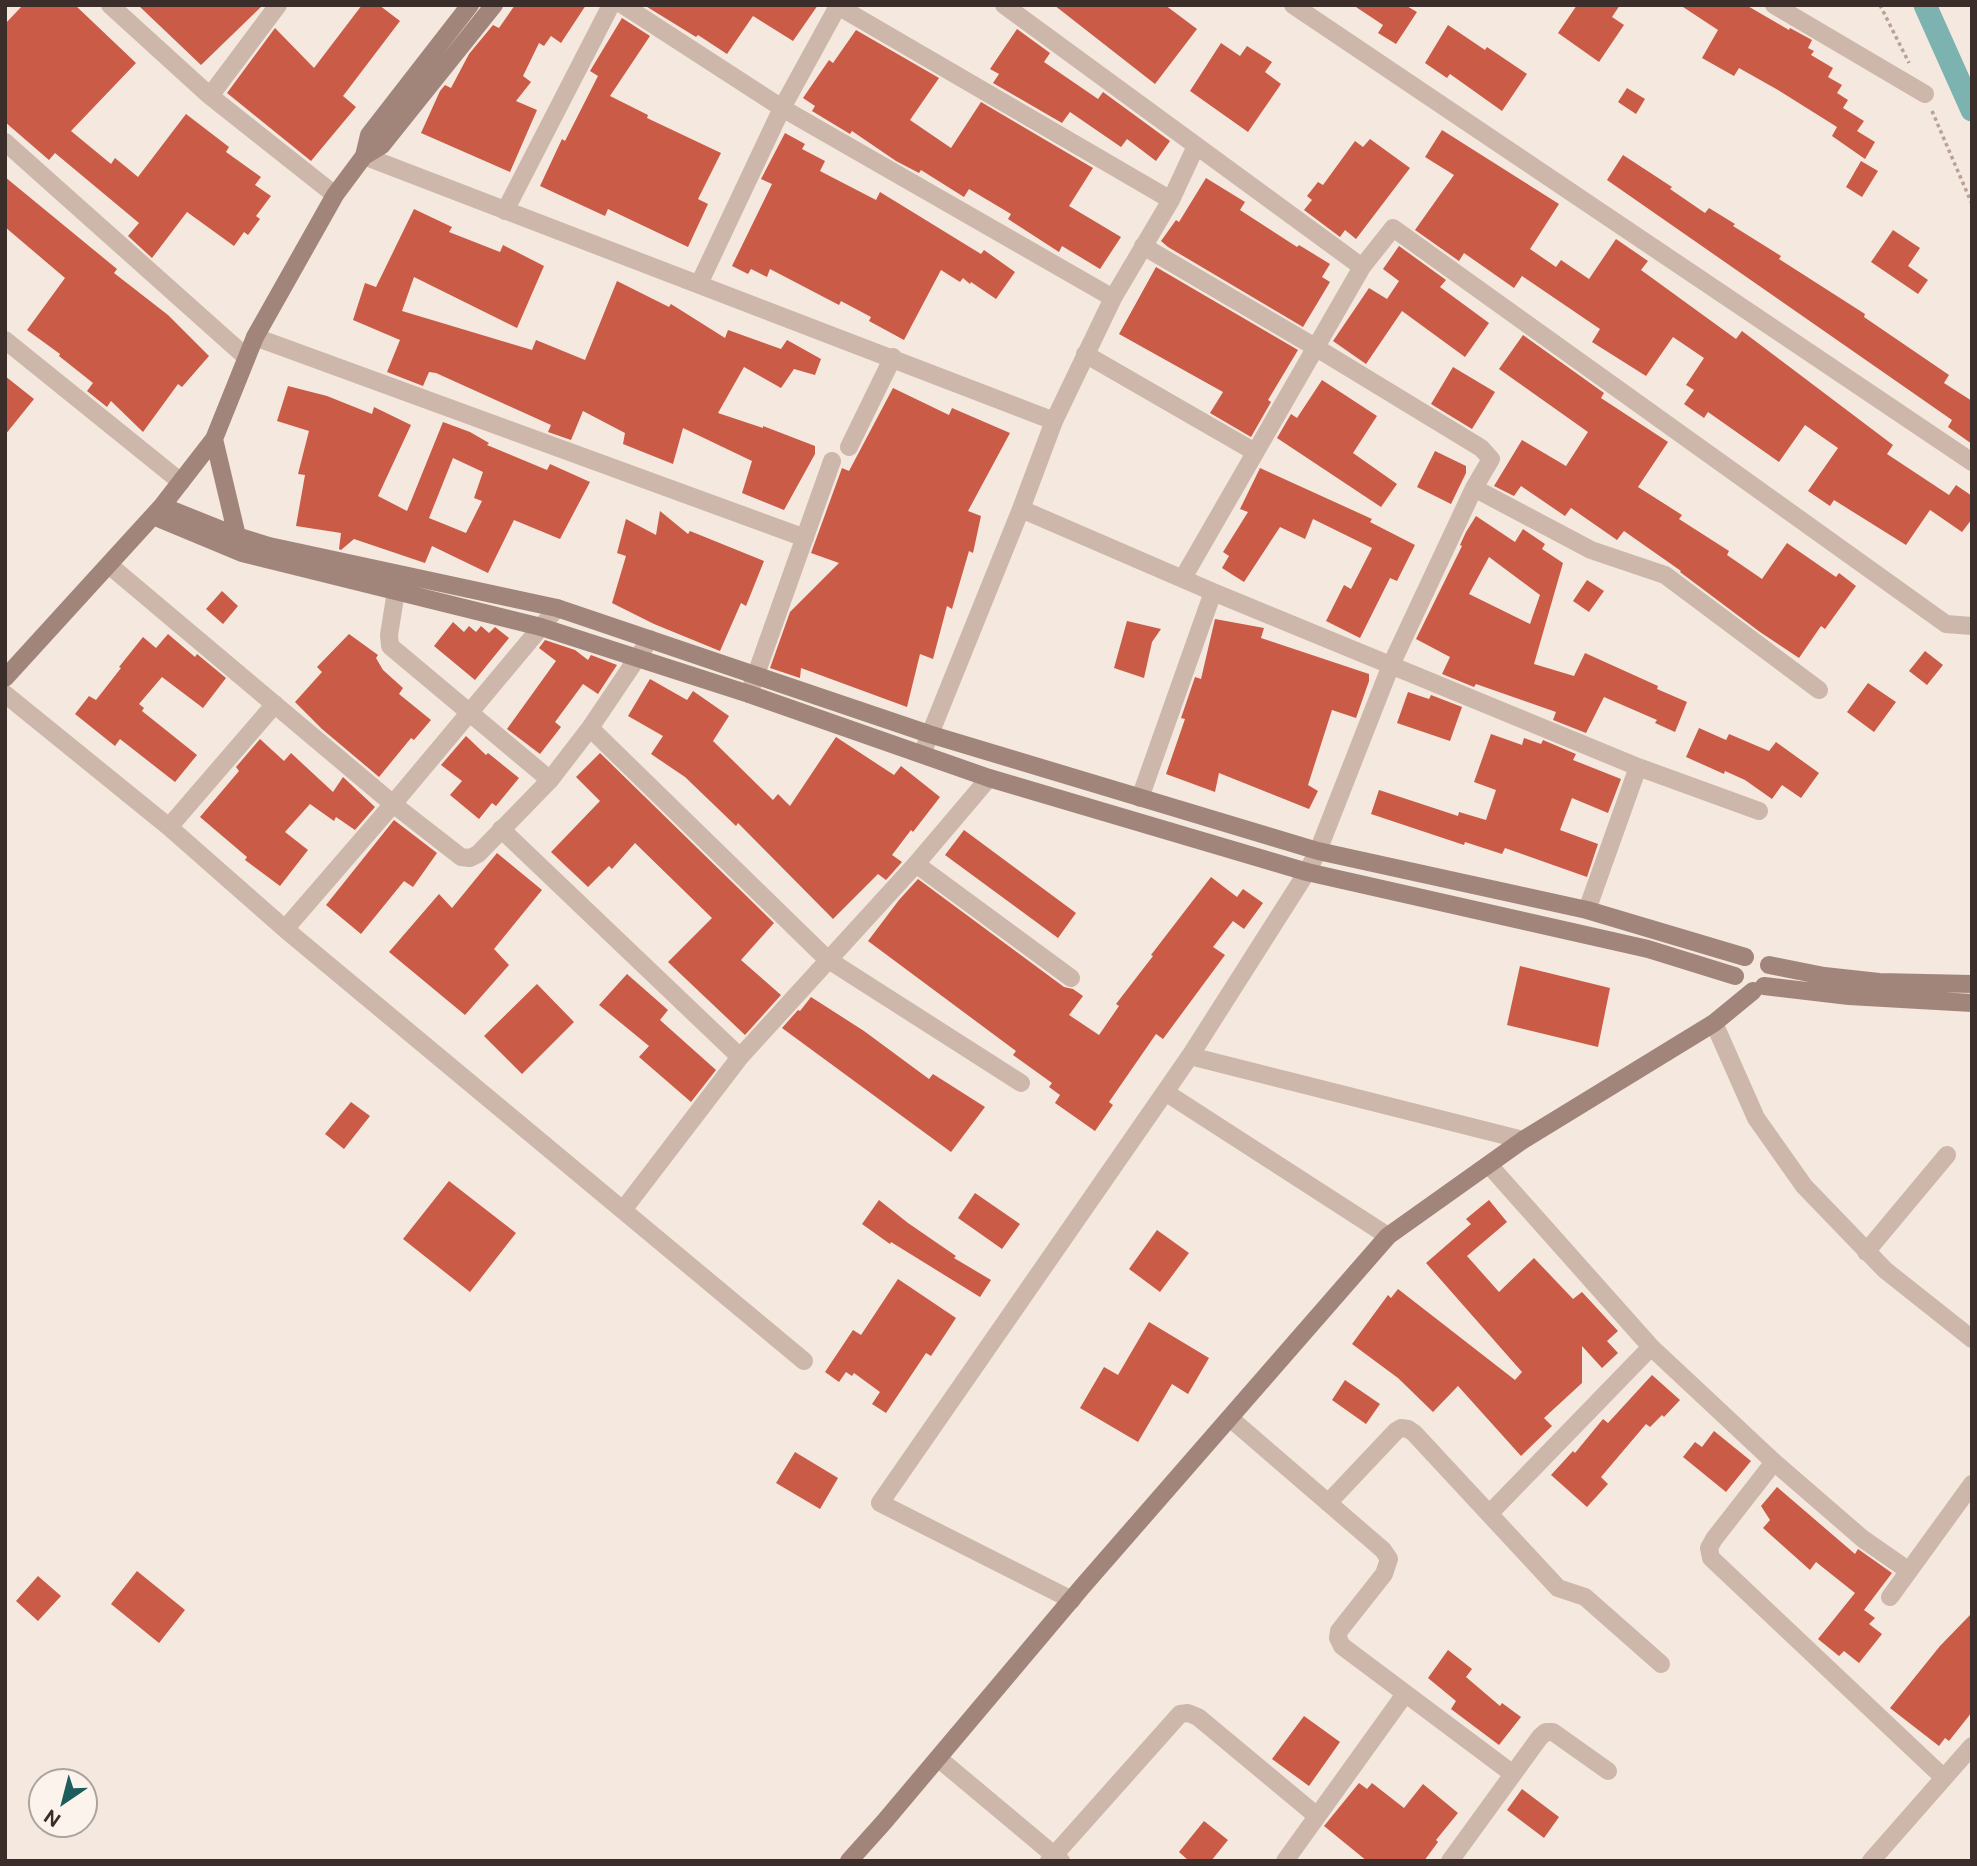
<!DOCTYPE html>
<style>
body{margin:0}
#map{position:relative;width:1977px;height:1866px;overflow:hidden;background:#f4e8df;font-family:"Public Sans",sans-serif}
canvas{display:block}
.frame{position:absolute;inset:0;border:7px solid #3a2d2a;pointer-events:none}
.north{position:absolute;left:28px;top:1768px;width:70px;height:70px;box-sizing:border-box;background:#fbf3ec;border:2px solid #aea49e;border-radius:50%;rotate:215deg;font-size:19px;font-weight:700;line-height:28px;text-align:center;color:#3a2d2a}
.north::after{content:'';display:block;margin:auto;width:24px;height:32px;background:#1d5d5c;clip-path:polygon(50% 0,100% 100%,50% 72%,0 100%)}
</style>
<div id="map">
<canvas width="1977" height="1866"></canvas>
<div class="frame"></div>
<div class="north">N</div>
</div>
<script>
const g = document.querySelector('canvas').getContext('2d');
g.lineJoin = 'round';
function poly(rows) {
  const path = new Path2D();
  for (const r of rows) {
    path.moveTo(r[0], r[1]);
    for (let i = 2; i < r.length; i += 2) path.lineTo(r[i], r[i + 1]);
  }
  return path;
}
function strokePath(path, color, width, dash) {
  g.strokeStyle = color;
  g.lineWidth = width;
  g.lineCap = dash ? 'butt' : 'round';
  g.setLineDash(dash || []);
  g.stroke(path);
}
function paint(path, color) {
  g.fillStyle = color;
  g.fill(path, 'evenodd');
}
const canal = poly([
 [1925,5,1972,110]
]);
const building = poly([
 [23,5,75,5,136,63,71,131,111,164,115,158,138,177,186,114,229,147,226,152,261,177,255,185,271,196,256,216,260,219,248,235,244,232,234,246,187,212,152,258,128,236,139,223,55,153,49,160,5,122,5,24],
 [138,5,263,5,201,65],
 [362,5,379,5,400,21,343,96,356,107,311,161,227,93,275,28,314,68],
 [515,5,586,5,561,43,551,36,544,46,539,43,523,76,531,82,516,101,537,110,510,172,421,133,440,91,445,85,451,88,469,54,493,25,499,28],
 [644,5,818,5,793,41,753,16,727,54,698,35,696,37],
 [1054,5,1165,5,1197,29,1155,84],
 [1353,5,1405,5,1417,12,1396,44,1378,33,1383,25],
 [1577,5,1620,5,1612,17,1624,25,1599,62,1558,33],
 [1680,5,1746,5,1789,30,1790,28,1812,40,1808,48,1814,51,1811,55,1833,68,1828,77,1842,85,1837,93,1848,100,1843,108,1864,121,1857,131,1875,142,1865,159,1832,136,1837,127,1778,90,1739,68,1734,76,1702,58,1718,30],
 [622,18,650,36,610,96,648,115,647,118,721,153,698,199,708,204,688,247,608,209,605,216,540,186,562,139,565,141,598,76,590,71],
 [1448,25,1485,50,1487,47,1527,74,1502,111,1450,74,1447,78,1425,63],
 [1017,29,1050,53,1044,62,1098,99,1103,92,1170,141,1156,161,1127,139,1121,147,1070,112,1062,123,993,83,999,74,990,69],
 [856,30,939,78,910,120,951,148,981,102,1093,168,1069,206,1121,237,1100,269,1062,246,1059,252,1008,219,1011,214,969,189,964,197,921,170,919,173,896,161,852,131,850,134,812,111,815,106,803,98,829,60,833,63],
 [1221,43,1240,56,1247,46,1272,62,1265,72,1281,84,1248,132,1190,91],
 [1627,88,1645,99,1636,114,1618,102],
 [1442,130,1559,204,1530,249,1556,267,1561,260,1589,279,1616,239,1648,261,1641,270,1736,339,1742,331,1893,445,1887,454,1949,495,1956,485,1972,496,1972,519,1962,532,1930,510,1906,545,1834,500,1830,506,1808,491,1838,448,1805,425,1779,462,1708,412,1704,418,1684,404,1694,390,1686,385,1704,358,1673,337,1646,376,1592,342,1600,329,1522,276,1514,288,1464,253,1459,261,1415,230,1454,175,1425,157],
 [785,133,805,144,802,149,825,161,820,171,876,200,880,192,981,254,984,250,1015,272,996,299,971,282,970,284,963,278,960,282,941,270,904,340,869,321,871,317,841,301,839,305,770,269,767,277,751,269,748,274,732,266,772,184,761,179],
 [1370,139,1410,168,1356,239,1345,230,1340,237,1304,210,1312,200,1307,196,1318,182,1323,185,1355,141,1363,147],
 [1623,155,1672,187,1670,189,1705,213,1709,208,1735,224,1733,226,1781,256,1779,259,1865,314,1864,317,1949,375,1944,383,1972,401,1972,444,1948,427,1952,420,1607,180],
 [1861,161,1878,171,1862,197,1846,187],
 [5,177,117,269,114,273,168,315,209,356,182,387,178,384,143,432,111,401,107,407,87,391,93,383,59,356,60,354,27,330,65,278,5,227],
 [1206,178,1245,202,1240,210,1297,247,1299,245,1330,264,1322,277,1330,282,1303,327,1168,247,1161,241,1176,220,1179,222],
 [414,209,452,227,449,232,500,252,503,245,544,266,517,328,414,277,402,311,532,350,536,340,585,360,617,281,669,307,671,304,725,338,728,330,781,349,787,340,821,359,815,375,794,369,781,388,744,367,718,413,763,428,763,426,815,446,815,454,784,510,742,493,752,461,683,428,673,464,623,444,625,433,583,411,571,440,548,432,551,425,436,373,429,372,423,386,387,372,400,340,353,320,365,283,376,287],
 [1893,230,1920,248,1908,266,1928,280,1918,294,1871,262],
 [1399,246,1446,280,1440,287,1489,323,1465,357,1402,311,1366,364,1333,341,1369,288,1387,299,1399,281,1383,269],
 [1156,267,1298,350,1268,400,1271,402,1251,437,1210,413,1223,392,1119,334],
 [1523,335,1604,393,1601,398,1668,442,1638,487,1682,515,1679,519,1729,551,1727,555,1762,579,1787,543,1836,577,1839,573,1856,586,1825,629,1821,626,1799,658,1760,632,1680,572,1681,571,1624,531,1617,540,1571,508,1565,516,1521,486,1514,496,1494,486,1522,440,1566,466,1588,432,1499,369],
 [1453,367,1495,392,1472,429,1431,404],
 [5,376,34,399,5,435],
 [1322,380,1377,416,1353,453,1397,484,1381,507,1277,438,1291,414,1297,418],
 [288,386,327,396,372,414,374,407,411,425,378,496,407,511,443,422,470,432,489,443,487,445,547,470,550,464,590,482,560,539,514,520,488,573,432,546,425,563,354,539,341,550,339,549,341,533,296,526,305,475,298,474,309,431,277,421],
 [453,458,483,472,474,498,482,501,466,533,429,518],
 [893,388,949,415,952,408,1010,433,968,511,981,516,973,553,969,551,952,609,947,606,933,659,920,654,907,707,801,668,800,678,770,668,790,612,839,563,811,553,842,468,849,471],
 [1435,451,1466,466,1466,473,1451,504,1417,487],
 [1260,468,1372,519,1370,522,1415,545,1397,581,1390,578,1360,638,1326,621,1344,585,1351,589,1372,548,1313,519,1305,539,1280,527,1244,582,1222,568,1229,556,1223,552,1248,512,1240,509],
 [660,511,688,534,690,531,764,561,746,606,741,603,720,651,654,624,612,603,626,556,617,553,626,519,656,535],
 [1476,516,1515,542,1523,529,1545,544,1542,549,1563,563,1534,664,1574,676,1585,653,1658,686,1657,689,1687,702,1675,732,1655,723,1657,720,1604,697,1586,733,1553,720,1556,712,1476,684,1474,687,1442,674,1450,657,1416,639,1462,546,1460,545,1466,532],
 [1489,557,1540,595,1530,624,1469,594],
 [1587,580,1604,591,1589,612,1573,601],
 [222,591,238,606,223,624,206,609],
 [1215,619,1264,628,1261,638,1369,674,1369,681,1356,718,1332,710,1308,785,1318,791,1309,809,1219,773,1215,792,1166,774,1185,719,1181,718,1195,677,1201,679],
 [1127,621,1161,629,1152,642,1144,678,1114,668],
 [453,622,464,632,469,626,476,632,481,626,489,633,495,627,509,638,475,680,434,646],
 [168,634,195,657,197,654,226,678,203,708,162,677,139,704,144,708,142,711,197,755,175,782,120,739,115,746,75,714,89,696,96,700,121,668,119,667,143,637,156,648],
 [349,634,378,655,376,658,383,670,403,688,399,694,431,720,414,740,411,738,379,777,322,729,295,702,322,672,317,667],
 [545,640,575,650,588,660,591,655,617,665,598,694,583,684,555,722,561,727,540,754,507,729,556,661,539,648],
 [1925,651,1943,665,1927,685,1909,671],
 [650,679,687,700,693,691,729,716,713,741,773,800,778,794,790,806,836,737,894,775,901,766,940,797,913,832,911,830,892,855,902,862,886,880,878,874,833,919,738,823,736,826,685,777,651,754,663,736,628,716],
 [1868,683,1896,702,1874,732,1847,712],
 [1408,692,1429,699,1431,695,1462,707,1450,741,1397,723],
 [1699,728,1726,740,1729,734,1769,751,1776,742,1819,773,1801,798,1782,785,1772,799,1745,780,1725,771,1724,774,1686,757],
 [1491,734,1522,745,1524,738,1541,744,1543,740,1576,754,1573,760,1621,779,1608,813,1572,798,1560,830,1598,844,1587,877,1505,848,1502,854,1465,842,1464,845,1371,814,1379,790,1458,816,1459,812,1486,820,1496,790,1474,782],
 [466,736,486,755,488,753,519,778,496,806,492,803,479,819,450,795,462,781,441,765],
 [260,739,284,761,291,753,333,792,343,777,375,807,355,830,336,817,334,821,310,804,285,832,308,850,280,886,245,860,247,857,200,817,239,771,236,767],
 [600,753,774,923,741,960,781,995,745,1035,668,962,712,918,635,843,612,869,609,866,588,887,551,852,600,801,576,777],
 [394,820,437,853,413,887,404,881,361,934,326,905],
 [964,830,1076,913,1058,938,945,855],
 [497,853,542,890,494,949,509,965,465,1015,389,952,439,894,452,908],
 [1211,877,1237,897,1243,889,1263,903,1244,929,1233,921,1213,947,1225,955,1163,1039,1156,1034,1109,1102,1113,1105,1095,1131,1055,1103,1060,1095,1049,1087,1052,1083,1013,1055,1016,1051,868,941,899,900,918,879,1064,987,1073,989,1083,996,1069,1015,1099,1035,1119,1006,1116,1004,1153,956,1151,955],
 [1520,966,1610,988,1598,1047,1507,1025],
 [627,974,668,1010,660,1020,716,1070,691,1102,639,1057,649,1046,599,1005],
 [537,984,574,1022,522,1074,484,1036],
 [811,997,864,1031,929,1079,933,1074,985,1107,951,1152,782,1028,798,1010,800,1011],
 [351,1102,370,1116,344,1149,325,1134],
 [449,1181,516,1233,470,1292,403,1239],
 [975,1193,1020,1224,1002,1249,958,1218],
 [879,1200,908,1223,956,1256,954,1258,991,1280,980,1297,891,1242,890,1244,862,1224],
 [1489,1200,1507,1222,1467,1256,1499,1292,1534,1258,1573,1299,1582,1292,1618,1331,1607,1341,1618,1353,1602,1368,1582,1346,1582,1383,1544,1418,1552,1426,1521,1456,1458,1386,1433,1412,1398,1378,1352,1344,1388,1295,1391,1298,1398,1289,1515,1380,1522,1372,1426,1263,1471,1224,1466,1219],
 [1157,1230,1189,1253,1160,1292,1129,1269],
 [898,1279,956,1318,931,1356,926,1353,886,1413,872,1404,880,1392,854,1373,852,1376,846,1372,839,1382,825,1372,853,1330,861,1335],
 [1149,1322,1209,1358,1188,1394,1172,1384,1138,1442,1080,1408,1104,1367,1118,1375],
 [1652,1375,1680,1400,1664,1417,1662,1415,1650,1427,1646,1424,1601,1477,1608,1484,1587,1507,1551,1475,1573,1451,1575,1453,1603,1419,1608,1423],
 [1345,1380,1380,1404,1366,1424,1332,1400],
 [1714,1431,1751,1461,1726,1492,1683,1457,1695,1442,1702,1447],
 [795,1452,838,1478,820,1509,776,1483],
 [1777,1487,1855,1554,1858,1549,1892,1573,1864,1610,1875,1618,1869,1624,1882,1634,1859,1663,1844,1651,1839,1656,1818,1639,1855,1593,1816,1562,1810,1570,1763,1528,1770,1520,1761,1506],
 [137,1571,185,1610,159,1643,111,1604],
 [38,1576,61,1596,38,1621,16,1601],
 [1972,1613,1972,1712,1949,1741,1945,1738,1939,1746,1890,1708,1940,1646],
 [1448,1650,1472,1669,1466,1677,1500,1706,1502,1703,1521,1717,1499,1745,1451,1709,1456,1701,1428,1678],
 [1304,1716,1340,1742,1309,1786,1272,1759],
 [1359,1783,1367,1789,1372,1783,1404,1808,1423,1784,1458,1813,1436,1840,1438,1842,1424,1861,1367,1861,1324,1826],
 [1522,1789,1559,1817,1544,1838,1507,1810],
 [1204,1821,1228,1840,1211,1861,1189,1861,1179,1852]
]);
const path = poly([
 [1880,5,1909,63],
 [1932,111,1972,204]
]);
const street = poly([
 [110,5,210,96,335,195],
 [623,5,782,108,1113,298],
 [836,5,1171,200],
 [1004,5,1362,267],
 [1293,5,1972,462],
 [1774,5,1925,94],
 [210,96,278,5],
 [5,142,246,357],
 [364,156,1054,421,1021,509,922,754],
 [505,211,611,5],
 [699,284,782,108,838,6],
 [255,337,805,538],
 [5,340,181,482],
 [1085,354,1255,452],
 [1054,421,1113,298,1171,200,1196,146],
 [849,447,893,357],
 [1474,488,1591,550,1665,575,1819,690],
 [1021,509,1213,592,1638,767,1587,910],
 [109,565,393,804,461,857,470,858,478,854,550,780,590,728,650,639],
 [1183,578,1362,267,1393,228,1946,624,1972,626],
 [398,579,389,635,390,646,550,780],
 [5,694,169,827,285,929,804,1361],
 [749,694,832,461],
 [590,728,827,959,1021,1083],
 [1638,767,1759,811],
 [1140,798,1213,592],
 [169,827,275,704],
 [501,829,740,1057],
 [916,864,1071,978],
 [285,929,393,804,557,608],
 [1714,1023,1756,1118,1804,1186,1885,1270,1972,1339],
 [1190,1056,1523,1140],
 [1165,1092,1388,1236],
 [1489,1165,1651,1347,1774,1462,1863,1539,1909,1571],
 [623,1210,740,1057,916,864,989,778],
 [1866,1252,1947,1155],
 [1231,1419,1383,1550,1389,1559,1384,1574,1339,1631,1338,1638,1342,1646,1513,1774],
 [1774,1462,1714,1539,1709,1548,1711,1558,1944,1778],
 [1328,1503,1396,1431,1401,1428,1408,1429,1414,1433,1558,1588,1585,1597,1661,1664],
 [1489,1514,1651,1347],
 [1890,1597,1972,1484],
 [1072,1600,880,1503,1190,1056,1307,872,1318,851,1391,665,1474,488,1491,459,1481,448,1315,347,1143,246],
 [938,1758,1061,1861],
 [1049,1861,1180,1714,1188,1713,1198,1717,1317,1816],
 [1285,1861,1405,1694],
 [1450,1861,1540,1737,1546,1732,1553,1732,1608,1771],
 [1871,1861,1972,1746]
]);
const secondary = poly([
 [364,156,382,145,494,5],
 [214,439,237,536],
 [162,506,237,536,269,546,557,608,929,734,1318,851,1587,910,1745,957],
 [153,516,242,553,541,627,749,694,989,778,1307,872,1648,949,1735,976],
 [5,678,162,506,214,439,255,337,335,195,364,156,369,135,470,5],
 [1769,965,1824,976,1879,982,1972,984],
 [1764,986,1849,996,1972,1003],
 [849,1861,884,1822,1082,1587,1388,1236,1523,1140,1714,1023,1753,991]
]);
strokePath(canal, '#7cb2b0', 23);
paint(building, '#ca5b46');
strokePath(path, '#b9a194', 3.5, [3.5, 3.5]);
strokePath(street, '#cdb7aa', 18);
strokePath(secondary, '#a1857b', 18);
</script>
